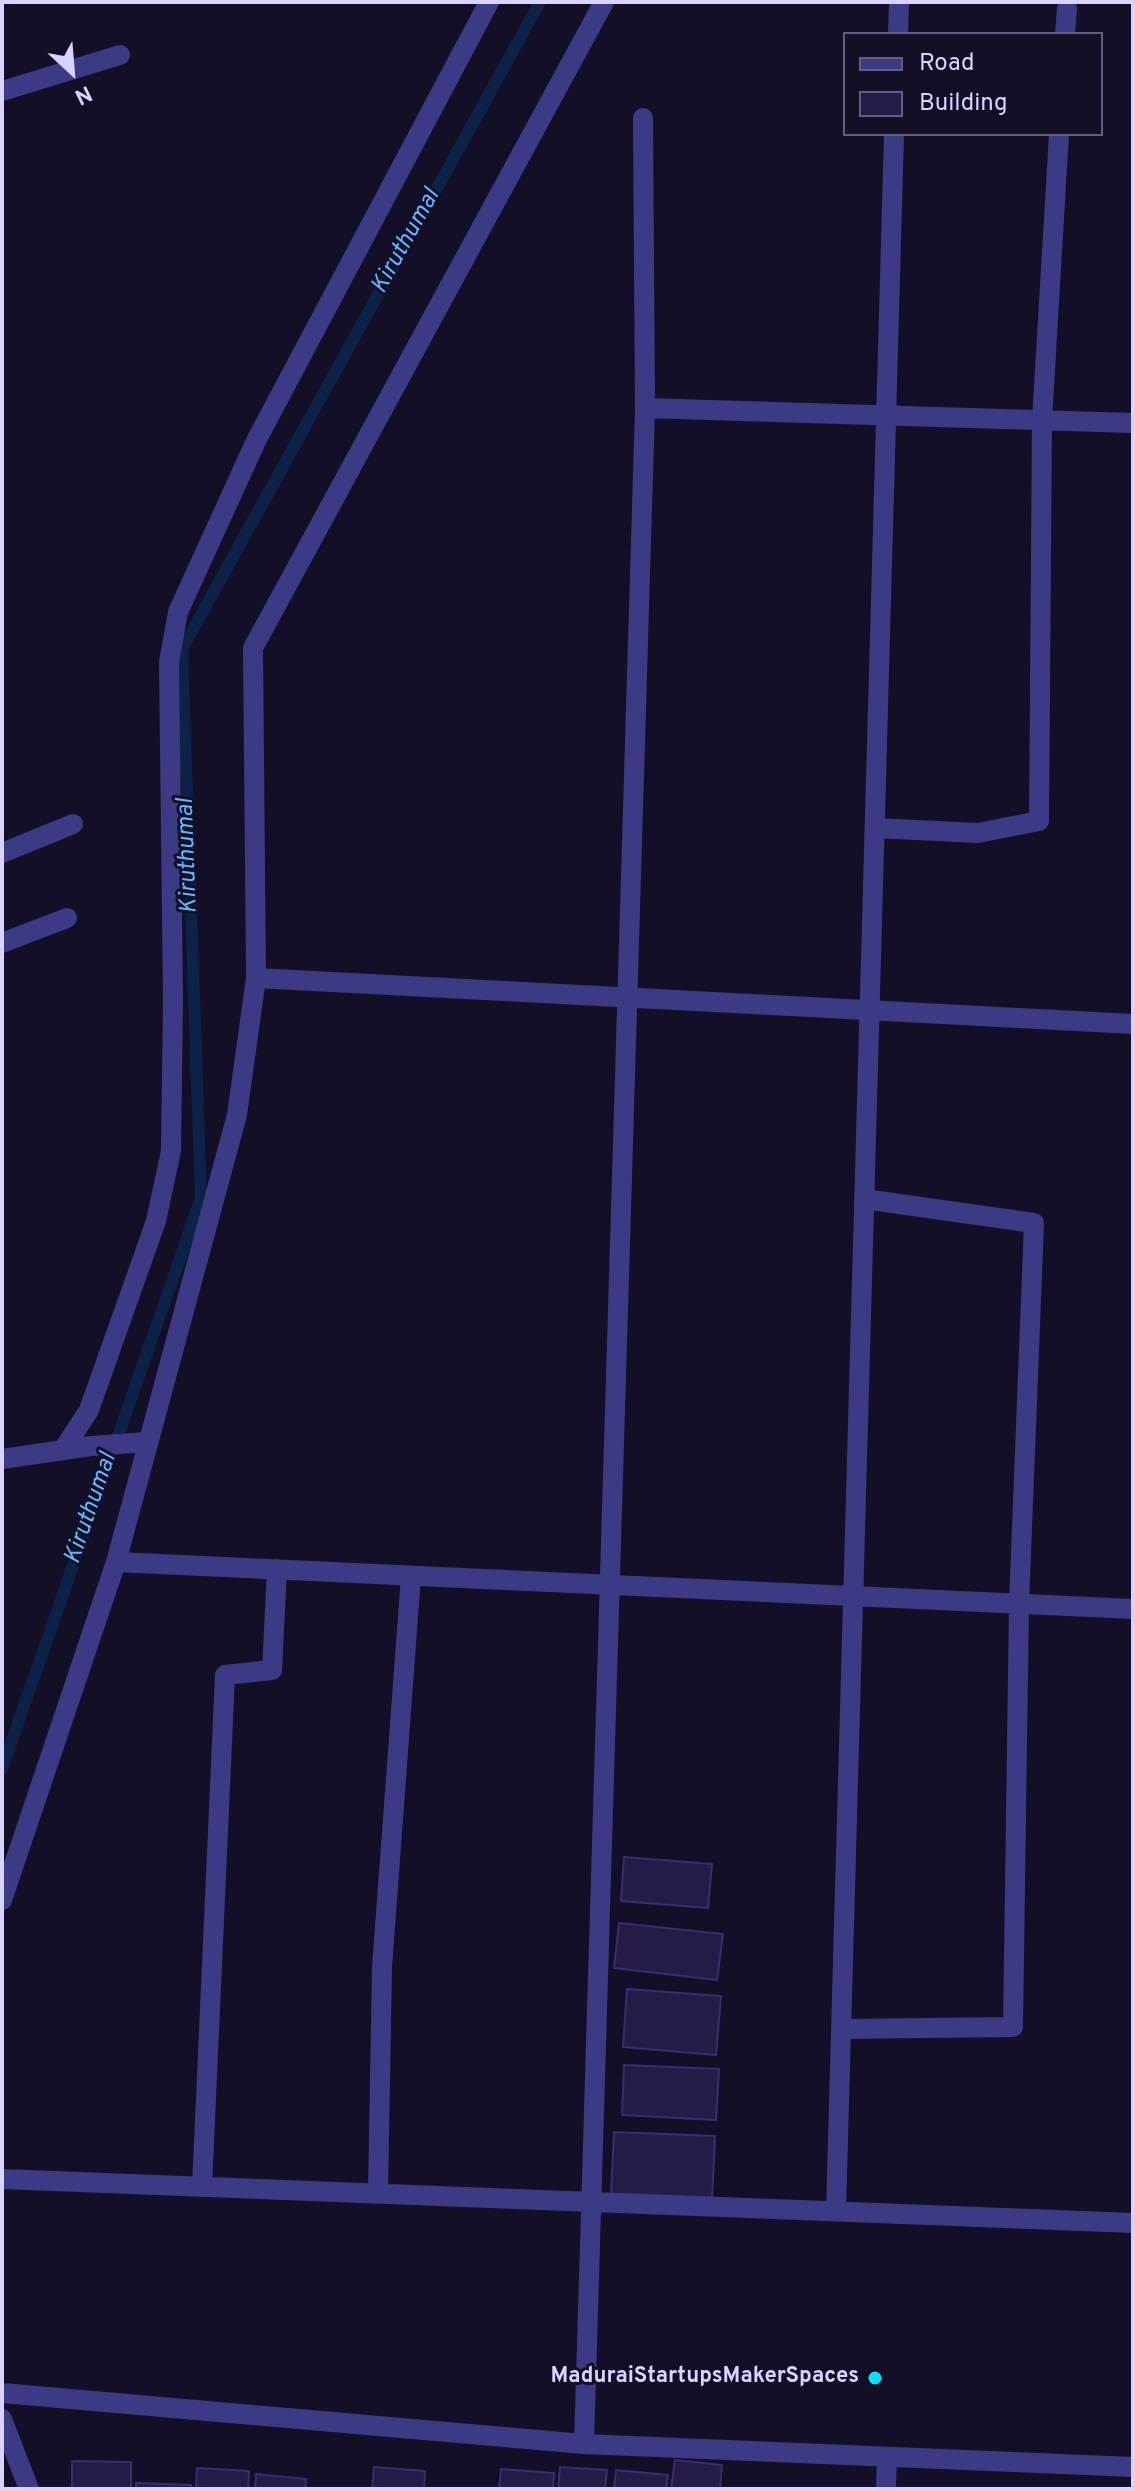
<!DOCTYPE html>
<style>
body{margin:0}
#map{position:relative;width:1135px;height:2491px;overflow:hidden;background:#130f26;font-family:Overpass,sans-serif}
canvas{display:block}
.frame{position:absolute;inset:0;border:4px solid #d9d4ff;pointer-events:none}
.legend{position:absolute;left:843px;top:32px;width:260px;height:104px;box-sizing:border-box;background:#130f26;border:2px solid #625e7d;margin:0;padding:10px 14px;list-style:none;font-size:24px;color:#d9d4ff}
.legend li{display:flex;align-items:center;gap:16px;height:40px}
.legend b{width:40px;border:2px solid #625e7d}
.north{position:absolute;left:32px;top:32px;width:80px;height:80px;-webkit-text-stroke:6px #130f26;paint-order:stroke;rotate:154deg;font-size:22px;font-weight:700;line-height:32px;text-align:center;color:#d9d4ff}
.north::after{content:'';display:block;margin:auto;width:28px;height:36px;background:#d9d4ff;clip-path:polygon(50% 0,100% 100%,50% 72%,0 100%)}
</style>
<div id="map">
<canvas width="1135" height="2491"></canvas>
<div class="frame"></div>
<ul class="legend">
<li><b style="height:10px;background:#3d3a85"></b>Road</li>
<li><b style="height:22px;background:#241b47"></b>Building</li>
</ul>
<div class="north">N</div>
</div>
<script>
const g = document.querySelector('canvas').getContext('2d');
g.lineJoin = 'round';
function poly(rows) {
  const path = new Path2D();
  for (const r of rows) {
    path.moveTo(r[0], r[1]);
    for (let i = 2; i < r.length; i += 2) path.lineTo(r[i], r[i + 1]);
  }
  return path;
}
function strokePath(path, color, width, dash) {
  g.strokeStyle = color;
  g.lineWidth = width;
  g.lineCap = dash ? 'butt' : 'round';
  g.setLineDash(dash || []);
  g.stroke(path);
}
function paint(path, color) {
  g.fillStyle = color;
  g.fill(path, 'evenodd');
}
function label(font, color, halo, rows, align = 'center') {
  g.font = font + ' Overpass,sans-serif';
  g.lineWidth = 6;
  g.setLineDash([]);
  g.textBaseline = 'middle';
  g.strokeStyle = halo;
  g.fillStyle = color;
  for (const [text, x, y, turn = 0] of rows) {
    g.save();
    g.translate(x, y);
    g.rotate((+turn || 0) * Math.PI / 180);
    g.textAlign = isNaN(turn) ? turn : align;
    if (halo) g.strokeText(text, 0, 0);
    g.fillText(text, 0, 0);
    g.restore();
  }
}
const stream = poly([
 [2,1769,201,1198,182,649,540,2]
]);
const building = poly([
 [624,1857,712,1864,708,1908,621,1901,624,1857],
 [619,1923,723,1934,717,1980,614,1968,619,1923],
 [627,1989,721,1996,716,2055,623,2047,627,1989],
 [624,2065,719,2069,716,2120,622,2115,624,2065],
 [614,2132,715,2136,712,2198,611,2194,614,2132],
 [675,2460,722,2465,720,2489,671,2489,675,2460],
 [72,2461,131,2462,131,2489,72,2489,72,2461],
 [374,2467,425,2471,424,2489,372,2489,374,2467],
 [560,2467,607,2470,605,2489,558,2489,560,2467],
 [197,2468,249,2471,248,2489,196,2489,197,2468],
 [501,2469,554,2473,553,2489,499,2489,501,2469],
 [616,2470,668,2475,666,2489,614,2489,616,2470],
 [256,2474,306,2479,305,2489,255,2489,256,2474],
 [136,2483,191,2485,191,2489,136,2489,136,2483]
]);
const minor = poly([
 [898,34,899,2],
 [1065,34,1067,9],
 [2,91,120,55],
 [645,408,1132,423],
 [875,828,978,833,1039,821,1042,420,1059,134],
 [2,853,73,824],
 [2,943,67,918],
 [256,978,1133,1024],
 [63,1450,89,1410,156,1221,171,1151,173,1000,169,662,178,612,256,441,489,2],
 [2,1459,91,1446,147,1442],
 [116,1562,1133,1609],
 [2,1900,116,1562,237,1115,256,978,253,648,604,2],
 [841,2029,1013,2027,1019,1604,1034,1223,864,1199],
 [2,2179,1133,2223],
 [202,2187,225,1675,272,1670,277,1569],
 [378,2194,382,1967,411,1576],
 [836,2211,894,134],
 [2,2393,584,2444,1133,2467],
 [2,2419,29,2489],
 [584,2444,645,408,643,118],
 [886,2489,887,2457]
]);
const markers = [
 [875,2378,8,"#00e5ff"]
];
const poiNames = [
 ["MaduraiStartupsMakerSpaces",859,2378]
];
const waterNames = [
 ["Kiruthumal",407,242,-61],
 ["Kiruthumal",189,856,-92],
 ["Kiruthumal",92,1509,-71]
];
strokePath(stream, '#0c2248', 12);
paint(building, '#241b47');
strokePath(building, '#3b2d73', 2);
strokePath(minor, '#3d3a85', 20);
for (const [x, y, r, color] of markers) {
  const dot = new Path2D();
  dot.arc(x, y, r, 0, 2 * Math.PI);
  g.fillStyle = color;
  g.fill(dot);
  strokePath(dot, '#130f26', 3);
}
label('bold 22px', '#d9d4ff', '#130f26', poiNames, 'right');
label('italic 24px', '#62b6ff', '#130f26', waterNames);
</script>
